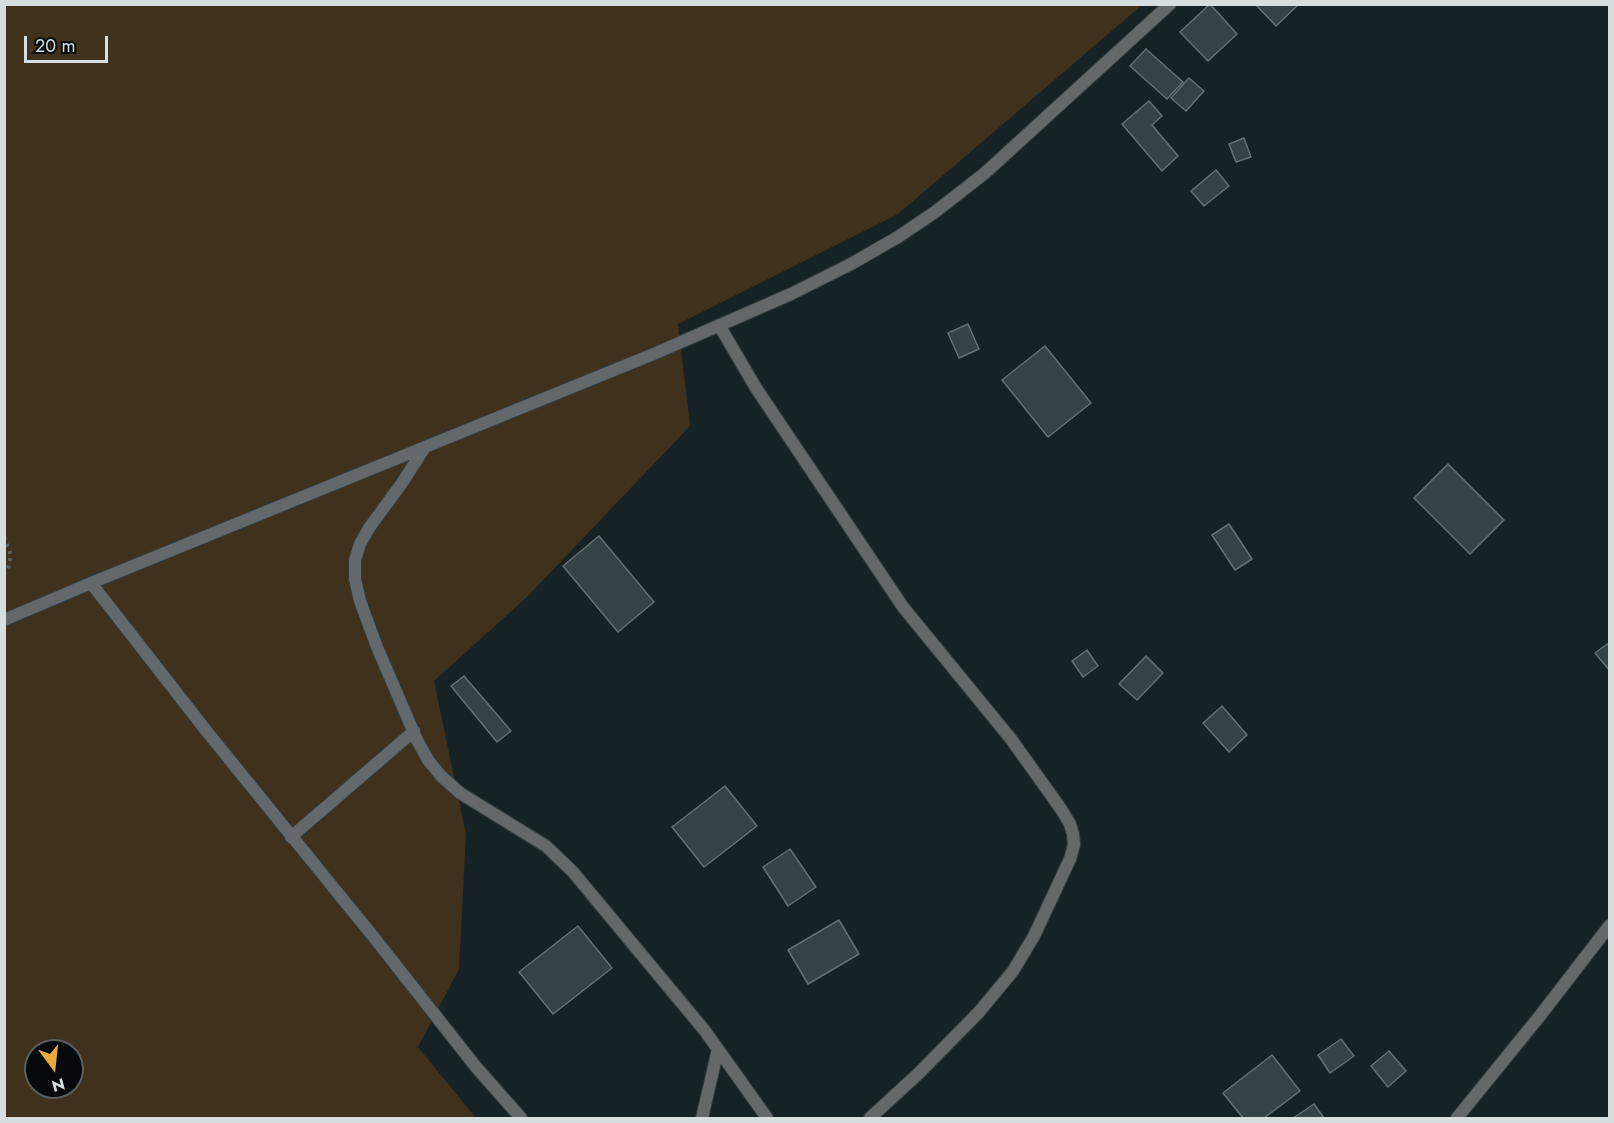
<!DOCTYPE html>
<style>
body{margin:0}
#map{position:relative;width:1614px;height:1123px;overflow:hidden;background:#162225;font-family:Jost,sans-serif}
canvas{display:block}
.frame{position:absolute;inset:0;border:6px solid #d6dee0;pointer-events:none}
.north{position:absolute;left:24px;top:1039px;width:60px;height:60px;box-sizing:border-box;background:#060a0c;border:2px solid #595f61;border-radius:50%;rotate:165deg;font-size:16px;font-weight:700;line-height:24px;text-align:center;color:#d6dee0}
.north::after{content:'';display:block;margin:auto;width:21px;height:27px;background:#eda83b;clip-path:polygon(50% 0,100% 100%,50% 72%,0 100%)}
.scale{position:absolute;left:24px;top:36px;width:84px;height:27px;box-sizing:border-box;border:3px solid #d6dee0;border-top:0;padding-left:8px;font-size:18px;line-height:21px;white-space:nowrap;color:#d6dee0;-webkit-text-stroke:4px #060a0c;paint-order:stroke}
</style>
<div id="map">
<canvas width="1614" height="1123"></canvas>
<div class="frame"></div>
<div class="north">N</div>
<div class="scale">20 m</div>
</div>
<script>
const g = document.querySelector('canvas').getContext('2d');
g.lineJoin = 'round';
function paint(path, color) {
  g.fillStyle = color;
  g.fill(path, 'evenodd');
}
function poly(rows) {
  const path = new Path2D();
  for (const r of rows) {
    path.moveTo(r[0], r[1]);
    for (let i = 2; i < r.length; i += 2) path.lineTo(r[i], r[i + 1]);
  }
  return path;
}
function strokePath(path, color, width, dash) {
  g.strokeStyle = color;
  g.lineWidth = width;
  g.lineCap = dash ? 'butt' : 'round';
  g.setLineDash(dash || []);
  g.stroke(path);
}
const green = poly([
 [5,5,1142,5,898,214,678,324,690,426,527,597,434,681,466,834,459,969,418,1047,476,1118,5,1118],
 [36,1051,72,1051,72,1087,36,1087]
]);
const building = poly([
 [1210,4,1237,34,1208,61,1180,32,1210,4],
 [1255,4,1299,4,1276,26,1255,4],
 [1146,49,1183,82,1167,99,1130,66,1146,49],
 [1189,78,1204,91,1186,111,1171,98,1189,78],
 [1149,101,1162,116,1152,125,1178,156,1162,171,1122,124,1149,101],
 [1244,138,1251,157,1236,162,1229,144,1244,138],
 [1216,170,1229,186,1204,206,1191,191,1216,170],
 [968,324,979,349,959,358,948,333,968,324],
 [1045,346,1091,403,1048,437,1002,380,1045,346],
 [1448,464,1504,520,1470,554,1414,498,1448,464],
 [1229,524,1252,559,1235,570,1212,535,1229,524],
 [599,536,654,602,618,632,563,566,599,536],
 [1610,642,1610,671,1595,653,1610,642],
 [1087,650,1098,666,1083,677,1072,661,1087,650],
 [1146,656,1163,673,1137,700,1119,684,1146,656],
 [464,676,511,731,497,742,451,686,464,676],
 [1222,706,1247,735,1229,752,1203,723,1222,706],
 [725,786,757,826,704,867,672,827,725,786],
 [790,849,816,887,788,906,763,867,790,849],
 [839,920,859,954,808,984,788,950,839,920],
 [578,926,612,968,553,1014,519,972,578,926],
 [1341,1039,1354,1056,1330,1073,1318,1055,1341,1039],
 [1389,1051,1406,1071,1388,1087,1371,1066,1389,1051],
 [1272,1055,1300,1091,1264,1118,1243,1118,1223,1093,1272,1055],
 [1314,1104,1324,1118,1293,1118,1314,1104]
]);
const path = poly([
 [4,537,11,555,8,569,4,573]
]);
const minor = poly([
 [719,325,756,388,903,607,1011,739,1061,809,1070,824,1073,834,1074,845,1070,859,1034,936,1013,971,979,1012,918,1074,870,1118],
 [425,447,402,483,369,528,360,544,355,560,355,579,360,601,377,647,417,740,428,760,441,776,460,793,546,846,573,872,705,1031,767,1118],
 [91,583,208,733,376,940,476,1067,521,1118],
 [4,620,91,583,656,353,791,294,851,264,898,237,935,212,985,173,1170,4],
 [291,837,414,731],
 [702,1118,718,1049],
 [1457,1118,1539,1017,1610,925]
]);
paint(green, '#40311c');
paint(building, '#354246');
strokePath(building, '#637075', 1.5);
strokePath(minor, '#313c3f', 14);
strokePath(path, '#586365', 4, [3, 4.5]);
strokePath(minor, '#63696b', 12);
</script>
